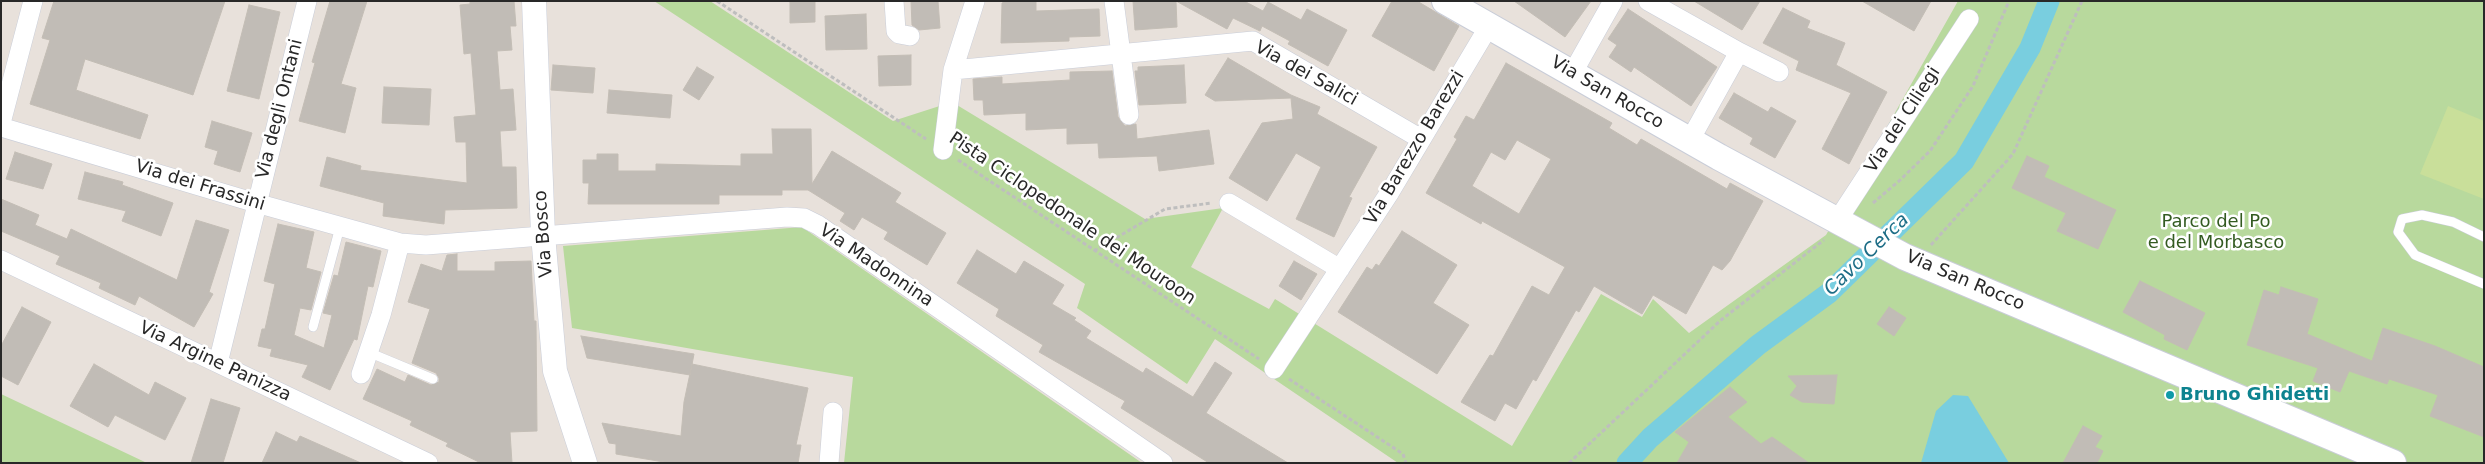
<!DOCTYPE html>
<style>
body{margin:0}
#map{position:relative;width:2485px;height:464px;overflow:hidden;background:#e8e1db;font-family:"DejaVu Sans",sans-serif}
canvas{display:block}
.frame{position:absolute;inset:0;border:2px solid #282828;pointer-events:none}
</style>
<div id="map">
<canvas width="2485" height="464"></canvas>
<div class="frame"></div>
</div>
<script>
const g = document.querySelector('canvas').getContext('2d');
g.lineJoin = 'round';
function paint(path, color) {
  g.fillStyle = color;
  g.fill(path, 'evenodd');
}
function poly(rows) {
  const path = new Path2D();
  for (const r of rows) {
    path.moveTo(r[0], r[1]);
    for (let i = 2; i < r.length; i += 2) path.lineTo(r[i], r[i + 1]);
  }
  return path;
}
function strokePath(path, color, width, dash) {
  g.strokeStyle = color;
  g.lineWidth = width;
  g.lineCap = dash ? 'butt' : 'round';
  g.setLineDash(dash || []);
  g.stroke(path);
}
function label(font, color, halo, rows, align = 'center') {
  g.font = font + ' "DejaVu Sans",sans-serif';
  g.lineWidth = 5;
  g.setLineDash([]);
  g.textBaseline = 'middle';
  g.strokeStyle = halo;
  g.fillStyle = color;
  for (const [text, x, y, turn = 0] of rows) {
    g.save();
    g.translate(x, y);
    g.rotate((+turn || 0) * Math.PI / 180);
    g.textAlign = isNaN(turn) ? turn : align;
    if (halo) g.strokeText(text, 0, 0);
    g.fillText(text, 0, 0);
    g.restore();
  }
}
const green = poly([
 [654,1,710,1,893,121,952,102,1145,219,1223,208,1191,267,1269,309,1275,299,1512,446,1601,294,1642,317,1653,299,1689,333,1826,235,1958,1,2484,1,2484,463,1398,463,1215,339,1187,384,1077,308,1085,284],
 [802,227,1142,463,844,463,853,377,572,328,563,246],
 [1,394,147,463,1,463]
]);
const pitch = poly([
 [2448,106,2484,121,2484,199,2420,174]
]);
const water = poly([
 [1953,395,1968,396,2009,463,1921,463,1936,411]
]);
const canal = poly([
 [1627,463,1650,438,1758,345,1829,293,1964,161,2030,48,2049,1]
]);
const building = poly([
 [54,1,225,1,193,95,85,59,76,90,148,115,140,139,30,104,50,40,42,38,54,1],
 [330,1,367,1,341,84,356,88,345,133,299,121,315,63,312,62,330,1],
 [470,1,514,1,516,26,510,26,512,50,497,51,500,90,513,89,516,130,500,131,502,167,516,167,517,208,445,210,444,224,383,216,384,203,320,186,327,157,361,166,360,170,467,183,466,142,456,142,454,117,476,115,471,53,464,54,460,5,470,4,470,1],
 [911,1,938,1,940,28,919,30,912,25,911,1],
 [1007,1,1036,1,1036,11,1099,9,1100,36,1069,37,1069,41,1001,43,1002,3,1007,1],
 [1133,1,1244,1,1263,11,1268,2,1301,20,1307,9,1347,30,1328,66,1288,44,1290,41,1262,26,1260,31,1233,18,1227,29,1176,1,1177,27,1135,30,1133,1],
 [1392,1,1417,1,1459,26,1434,71,1372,36,1392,1],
 [1514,1,1591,1,1565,37,1514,1],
 [1694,1,1760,1,1742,30,1694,1],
 [1862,1,1931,1,1914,31,1862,1],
 [790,2,815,2,815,22,790,23,790,2],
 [249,5,280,12,259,99,227,91,249,5],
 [1783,8,1810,21,1807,28,1845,43,1836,65,1887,92,1849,164,1822,149,1851,93,1796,70,1799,61,1763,43,1783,8],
 [1628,9,1717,67,1691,106,1634,67,1631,72,1609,57,1617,45,1608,39,1628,9],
 [866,14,867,49,826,50,825,16,866,14],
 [911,55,911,85,879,86,878,56,911,55],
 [1228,58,1291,95,1320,107,1317,114,1377,147,1349,197,1352,198,1334,237,1296,219,1321,167,1296,153,1267,201,1229,178,1262,123,1293,119,1291,98,1215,101,1205,95,1228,58],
 [1506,63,1612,123,1609,128,1637,145,1641,139,1727,189,1730,183,1763,201,1730,261,1722,270,1713,265,1686,314,1653,295,1642,314,1594,286,1579,312,1576,310,1536,381,1533,379,1516,409,1505,403,1495,421,1461,402,1490,355,1493,356,1532,286,1549,295,1565,267,1482,221,1481,224,1426,193,1457,139,1454,137,1466,116,1474,120,1506,63],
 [1517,140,1551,159,1519,214,1472,186,1491,152,1505,160,1517,140],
 [553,65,595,68,593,93,551,90,553,65],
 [1184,65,1186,103,1139,105,1135,71,1138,71,1138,67,1184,65],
 [697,67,714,77,699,100,683,90,697,67],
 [1112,71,1118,117,1125,126,1136,124,1137,139,1209,130,1214,164,1159,171,1157,156,1099,158,1098,143,1067,144,1067,128,1026,130,1026,113,984,115,983,100,974,100,973,79,1002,77,1002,84,1070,80,1070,72,1112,71],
 [384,87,431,89,429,125,382,123,384,87],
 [609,90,672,95,670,118,607,113,609,90],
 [1734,93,1768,112,1771,107,1796,121,1775,158,1750,144,1753,138,1719,118,1734,93],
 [212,121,252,133,240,172,214,164,218,151,205,147,212,121],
 [772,129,811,129,812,184,832,151,901,193,895,202,946,233,927,265,884,239,888,232,862,217,854,230,840,221,845,213,808,190,782,190,782,195,719,195,719,204,588,204,589,183,583,183,583,160,597,160,597,154,618,154,618,171,656,171,656,164,741,166,741,154,773,154,772,129],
 [15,152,52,164,43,189,6,179,15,152],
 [2027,156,2049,166,2044,177,2116,210,2098,249,2057,231,2066,213,2012,188,2027,156],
 [85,172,123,182,122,185,173,203,161,236,122,221,126,211,78,199,85,172],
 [1,199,39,215,35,225,67,239,71,229,177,280,196,220,229,230,209,292,213,294,194,327,139,296,135,305,99,288,101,283,56,264,60,256,1,231,1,199],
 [278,224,314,232,306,268,321,272,311,310,300,308,294,335,324,348,332,315,323,313,334,275,338,276,346,242,381,251,373,287,368,286,357,340,354,339,330,390,302,377,308,365,270,356,272,349,258,346,262,329,265,329,275,284,264,281,278,224],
 [1402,231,1457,265,1433,303,1469,325,1437,374,1338,312,1367,267,1372,270,1376,264,1379,266,1402,231],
 [977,250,1016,274,1024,261,1064,285,1052,304,1076,318,1074,320,1091,331,1086,338,1143,373,1146,368,1193,397,1215,362,1232,373,1206,413,1288,463,1209,463,1121,408,1125,401,1039,352,1043,345,996,316,999,309,957,283,977,250],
 [457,254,457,271,495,271,495,262,531,261,534,321,536,321,537,431,510,432,512,463,481,463,446,446,448,443,410,425,412,421,363,399,377,369,405,382,408,375,431,385,439,382,439,378,436,373,412,363,430,309,408,302,421,264,442,271,447,255,457,254],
 [1294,261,1317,274,1301,300,1279,286,1294,261],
 [2140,281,2205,313,2187,350,2164,339,2165,335,2123,312,2140,281],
 [2281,287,2318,299,2307,334,2372,361,2383,328,2435,346,2484,367,2484,437,2430,416,2438,395,2389,379,2387,384,2349,371,2340,392,2313,381,2318,368,2247,345,2264,290,2279,295,2281,287],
 [22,307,51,322,18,385,1,376,1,346,22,307],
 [1889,307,1906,318,1894,336,1877,324,1889,307],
 [581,336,694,354,690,375,587,358,581,336],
 [94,364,149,395,155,382,186,398,165,440,115,415,108,427,70,406,94,364],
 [692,364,808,388,796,445,801,445,798,463,670,463,616,454,616,444,609,443,602,423,681,436,684,402,692,364],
 [1837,375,1834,404,1802,402,1790,395,1797,386,1788,376,1837,375],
 [1730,387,1747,402,1728,417,1761,444,1772,437,1809,463,1677,463,1689,442,1675,432,1730,387],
 [211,399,240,408,223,463,191,463,211,399],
 [2083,426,2102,436,2095,447,2103,451,2097,463,2063,463,2083,426],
 [276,432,297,442,300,436,361,463,262,463,276,432]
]);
const path = poly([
 [717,1,926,139],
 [958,160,1259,359],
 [1873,203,1899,181,1930,151,1973,86,2009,1],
 [1931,245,2013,154,2082,1],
 [1094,251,1165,209,1212,203],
 [1289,379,1403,454,1406,463],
 [1569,463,1721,320,1824,240]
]);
const service = poly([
 [2484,237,2453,222,2422,215,2402,219,2398,232,2415,255,2484,284],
 [313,327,340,227],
 [368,352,433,379]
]);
const minor = poly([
 [894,1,896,31,899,34,910,36],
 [1114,1,1129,115],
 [1648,1,1739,52,1690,140],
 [1739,52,1779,72],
 [953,70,1253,41,1421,139],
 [1572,74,1613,1],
 [1,123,33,1],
 [1,127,256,203,400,243,426,245,787,217,804,218,818,225,1163,463],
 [943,150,953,70,975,1],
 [1229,203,1340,269],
 [1837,221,1969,19],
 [1,260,428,463],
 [218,363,307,1],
 [1274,369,1390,192,1489,26],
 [361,374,381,315,400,243],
 [829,463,833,412]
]);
const tertiary = poly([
 [534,1,543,235,555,371,585,463]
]);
const secondary = poly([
 [1445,1,1719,157,1905,257,2393,463]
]);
const markers = [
 [2170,395,5,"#0f9aa8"]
];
const streetNames = [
 ["Via dei Salici",1306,74,29],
 ["Via San Rocco",1607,93,30],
 ["Via degli Ontani",280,109,-76],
 ["Via dei Ciliegi",1903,120,-57],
 ["Via Barezzo Barezzi",1415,148,-59],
 ["Via dei Frassini",200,186,17],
 ["Pista Ciclopedonale dei Mouroon",1072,219,34],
 ["Via Bosco",544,234,-94],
 ["Via Madonnina",876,266,34],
 ["Via San Rocco",1965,281,23],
 ["Via Argine Panizza",215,362,25]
];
const parkNames = [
 ["Parco del Po",2216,222],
 ["e del Morbasco",2216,243]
];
const cultureNames = [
 ["Bruno Ghidetti",2180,395]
];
const waterNames = [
 ["Cavo Cerca",1867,255,-44]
];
paint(green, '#b8d99d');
paint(pitch, '#c9df9a');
paint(water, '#79cedf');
strokePath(canal, '#79cedf', 21);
paint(building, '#c1bcb6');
strokePath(building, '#c3bdb5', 1);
strokePath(service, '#c9cdd8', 10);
strokePath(minor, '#c9cdd8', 20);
strokePath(tertiary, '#c9cdd8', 25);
strokePath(secondary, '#c9cdd8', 28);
strokePath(path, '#bebebe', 3, [4, 2.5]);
strokePath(service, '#fff', 9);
strokePath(minor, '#fff', 19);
strokePath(tertiary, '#fff', 24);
strokePath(secondary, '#fff', 26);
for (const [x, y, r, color] of markers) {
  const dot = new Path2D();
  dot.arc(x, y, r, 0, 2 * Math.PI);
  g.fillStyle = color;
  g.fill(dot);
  strokePath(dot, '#fff', 2);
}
label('18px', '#282828', '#fff', streetNames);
label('18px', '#335b21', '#fff', parkNames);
label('bold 18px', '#0d838f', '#fff', cultureNames, 'left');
label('italic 19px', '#1d6d86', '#fff', waterNames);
</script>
